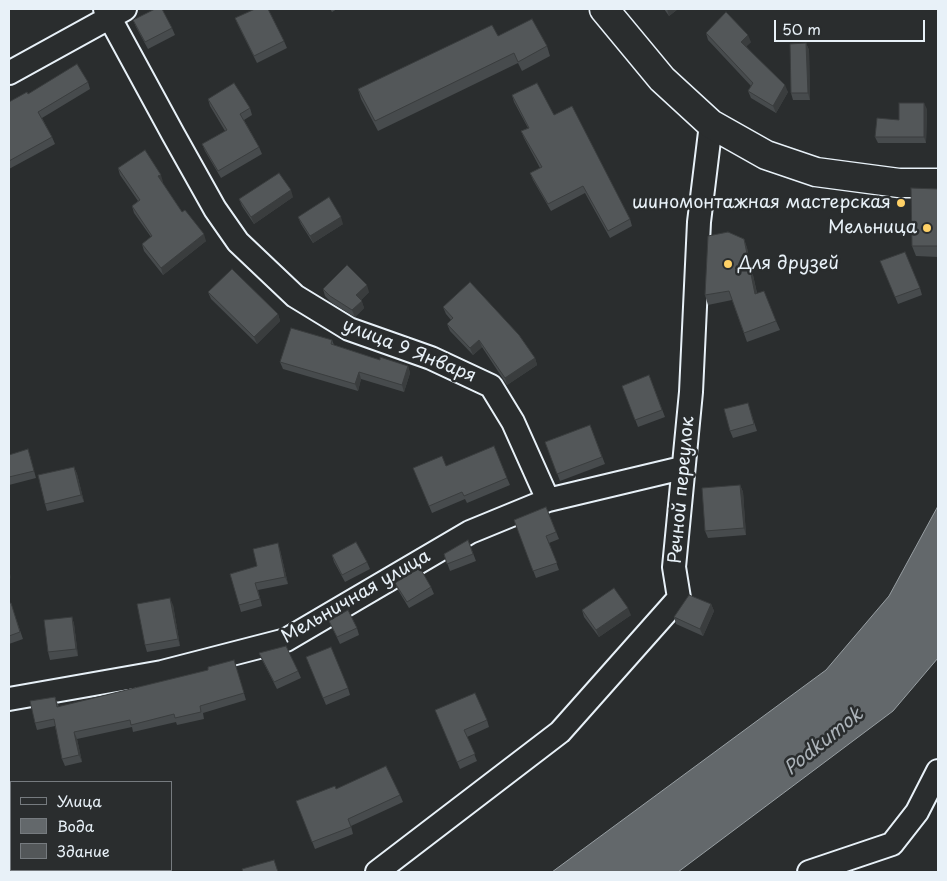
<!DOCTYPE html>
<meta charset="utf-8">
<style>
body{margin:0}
#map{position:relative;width:947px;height:881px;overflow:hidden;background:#2a2d2e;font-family:"Playpen Sans",sans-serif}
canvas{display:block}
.frame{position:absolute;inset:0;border:10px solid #e8f1f8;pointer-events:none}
.legend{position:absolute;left:10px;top:781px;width:162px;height:90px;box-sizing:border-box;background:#2a2d2e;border:1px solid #767b7f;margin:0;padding:6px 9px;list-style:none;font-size:15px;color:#e8f1f8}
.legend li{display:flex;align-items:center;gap:10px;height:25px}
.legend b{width:25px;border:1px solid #767b7f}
.scale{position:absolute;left:774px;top:20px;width:151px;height:22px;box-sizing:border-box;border:2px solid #e8f1f8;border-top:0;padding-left:6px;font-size:15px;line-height:18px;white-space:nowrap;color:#e8f1f8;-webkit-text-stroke:4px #2a2d2e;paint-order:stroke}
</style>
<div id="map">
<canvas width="947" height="881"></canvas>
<div class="frame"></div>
<ul class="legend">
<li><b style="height:6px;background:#2a2d2e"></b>Улица</li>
<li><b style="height:14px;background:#63686b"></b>Вода</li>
<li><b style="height:14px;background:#535759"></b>Здание</li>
</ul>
<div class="scale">50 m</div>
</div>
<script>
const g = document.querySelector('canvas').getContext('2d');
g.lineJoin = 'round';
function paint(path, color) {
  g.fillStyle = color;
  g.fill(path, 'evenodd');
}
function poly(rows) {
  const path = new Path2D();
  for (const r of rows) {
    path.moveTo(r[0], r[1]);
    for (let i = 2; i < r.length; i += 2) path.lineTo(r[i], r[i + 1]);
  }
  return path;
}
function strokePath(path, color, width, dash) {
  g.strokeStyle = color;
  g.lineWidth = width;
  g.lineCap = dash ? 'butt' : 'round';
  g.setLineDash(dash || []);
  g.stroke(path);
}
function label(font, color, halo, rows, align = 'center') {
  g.font = font + ' "Playpen Sans",sans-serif';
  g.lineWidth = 5;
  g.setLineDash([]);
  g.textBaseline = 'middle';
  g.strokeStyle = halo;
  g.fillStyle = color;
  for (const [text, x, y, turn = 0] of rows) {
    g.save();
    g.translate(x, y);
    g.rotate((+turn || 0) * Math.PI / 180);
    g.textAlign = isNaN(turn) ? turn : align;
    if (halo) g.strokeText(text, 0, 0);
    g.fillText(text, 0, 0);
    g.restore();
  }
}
const water = poly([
 [938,506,938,658,893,711,678,872,552,872,826,670,889,596,938,506]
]);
const street = poly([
 [105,9,173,134,215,209,238,242,295,296,349,329,431,358,491,386,513,422,548,500,682,468],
 [9,73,125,9],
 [9,699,162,672,286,640,470,532,548,500],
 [377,872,560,732,679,598,674,567,691,392,699,222,711,124],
 [809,872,892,844,917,812,938,771]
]);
const secondary = poly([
 [604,9,662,79,711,124,766,155,816,172,899,183,938,183]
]);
const wall = poly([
 [330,9,337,9,332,12],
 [664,9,678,9,669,16],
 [235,18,284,41,287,48,257,63,238,25],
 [133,20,172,28,175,35,148,49,136,27],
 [706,33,751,42,746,46,788,92,776,113,751,98,748,91,751,86,708,40],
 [498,36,547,46,550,56,522,71,518,63,378,131,361,99,358,89],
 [806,43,809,50,810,100,793,100,791,93],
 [88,82,90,89,42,118,52,137,55,144,9,169,9,102,28,94],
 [512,95,554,115,630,219,632,226,610,238,585,193,551,211,533,180,530,173,540,168,524,138,521,131,528,128,514,102],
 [208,99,250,108,252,115,244,120,259,147,262,154,221,178,205,151,202,144,225,131,210,106],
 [927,109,926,143,878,143,875,137,899,120],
 [118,168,163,182,162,182,182,212,206,241,163,275,144,251,142,244,151,237,134,213,132,206,138,201,120,175],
 [938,189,938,257,916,256,912,246],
 [293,197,254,224,242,206,239,199],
 [298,217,343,224,313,243,301,224],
 [744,239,747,248,757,293,776,321,780,330,747,342,732,300,708,305,705,295],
 [883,268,920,288,922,295,898,304],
 [323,289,369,292,361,300,364,308,355,317,332,303,325,296],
 [208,292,278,314,280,321,257,344,211,299],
 [443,307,535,358,537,365,507,385,482,347,473,355,450,331,447,324,451,320,446,314],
 [332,340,334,345,380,360,408,366,410,373,404,392,361,379,358,391,283,369,280,362],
 [649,375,665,417,638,427,622,386],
 [750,410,757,431,733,438,730,431],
 [590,425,605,464,560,481,545,442],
 [9,455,30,456,36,478,9,485],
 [446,466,507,478,510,485,467,503,465,499,432,513,413,468],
 [74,467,77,474,84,502,47,511,45,504],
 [740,485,743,492,746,535,708,538,705,531],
 [546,507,559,539,549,543,559,570,536,578,514,520],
 [468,540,476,561,450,571,444,554],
 [280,550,288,584,258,590,262,606,241,612,239,605,257,566],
 [332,555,367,562,370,569,345,582,334,562],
 [395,583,431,587,434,594,409,608,398,590],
 [9,603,13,610,23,639,9,644],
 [711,604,714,611,703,636,676,624,674,617],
 [173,605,180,646,147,652,145,645],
 [582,610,631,615,599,637,584,617],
 [72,617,74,624,78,656,50,660,48,652],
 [329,621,357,628,359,635,340,644],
 [259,653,298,671,301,678,277,689,262,660],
 [306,657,348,688,350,695,326,705],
 [234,660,246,700,203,713,204,719,177,725,176,722,133,732,132,727,77,739,82,762,65,766,62,759,55,726,37,730,35,723,55,697,59,707,208,670],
 [435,710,487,720,489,727,467,737,477,761,460,769],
 [336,789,400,795,403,802,351,826,353,834,315,849,296,801]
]);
const shadedWall = poly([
 [667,9,678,9,669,16],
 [748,35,751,42,744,49,741,42],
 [806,43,809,50,810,100,808,93],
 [785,85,788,92,776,113,773,106],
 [924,103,927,109,926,143,924,137],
 [161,175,163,182,161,183,158,176],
 [291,190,293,197,254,224,251,217],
 [341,217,343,224,313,243,310,236],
 [204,234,206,241,163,275,161,268],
 [744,239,747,248,759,303,755,294],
 [367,285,369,292,359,302,356,295],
 [362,301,364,308,355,317,352,310],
 [278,314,280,321,257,344,254,337],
 [479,340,482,347,473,355,470,348],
 [535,358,537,365,507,385,505,378],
 [408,366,410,373,404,392,402,385],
 [359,372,361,379,358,391,355,384],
 [74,467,77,474,84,502,81,495],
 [740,485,743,492,746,535,744,528],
 [278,543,280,550,288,584,285,577],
 [9,567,11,580,9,574],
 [170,598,173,605,180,646,178,639],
 [711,604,714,611,703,636,700,629],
 [628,608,631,615,599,637,596,630],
 [72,617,74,624,78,656,76,649],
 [74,732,77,739,82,762,79,755]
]);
const building = poly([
 [155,9,162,9,172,28,145,42,133,20,155,9],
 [255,9,268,9,284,41,254,56,235,18,255,9],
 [726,12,748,35,741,42,785,85,773,106,748,91,753,83,706,33,726,12],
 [532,19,547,46,518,62,514,53,375,121,358,89,492,25,498,36,532,19],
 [806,43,808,93,791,93,790,44,806,43],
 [77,64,88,82,38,112,52,137,9,161,9,102,27,92,28,94,77,64],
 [234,83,250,108,240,114,259,147,218,171,202,144,227,130,208,99,234,83],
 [537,83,554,115,572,106,630,219,608,231,583,186,548,204,530,173,542,167,521,131,529,128,512,95,537,83],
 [899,103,924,103,924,137,875,137,877,118,899,120,899,103],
 [145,150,161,175,158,176,182,212,185,210,204,234,161,268,142,244,152,236,132,206,140,200,118,168,145,150],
 [279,173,291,190,251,217,239,199,279,173],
 [911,188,938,189,938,246,912,246,911,188],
 [329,197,341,217,310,236,298,217,329,197],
 [728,232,744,239,755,294,764,291,776,321,744,333,729,291,705,295,708,236,728,232],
 [905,252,920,288,895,297,880,261,905,252],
 [347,265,367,285,356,295,362,301,352,310,330,296,323,289,347,265],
 [232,269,278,314,254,337,208,292,232,269],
 [470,282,519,335,535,358,505,378,479,340,470,348,447,324,453,318,443,307,470,282],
 [291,328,332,340,331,344,380,360,380,357,408,366,402,385,359,372,355,384,280,362,291,328],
 [649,375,662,410,635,420,622,386,649,375],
 [748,403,754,424,730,431,724,409,748,403],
 [590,425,602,457,557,474,545,442,590,425],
 [494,446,507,478,464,496,462,492,429,506,413,468,442,456,446,466,494,446],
 [28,449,34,471,9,477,9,455,28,449],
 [74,467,81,495,45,504,38,475,74,467],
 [740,485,744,528,705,531,702,488,740,485],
 [546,507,556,532,546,536,557,563,533,571,514,520,546,507],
 [468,540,473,554,447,564,444,554,468,540],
 [356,542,367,562,342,575,332,555,356,542],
 [278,543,285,577,255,583,260,599,239,605,230,574,257,566,253,549,278,543],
 [420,568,431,587,407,602,395,583,420,568],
 [614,588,628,608,596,630,582,610,614,588],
 [689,595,711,604,700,629,674,617,689,595],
 [170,598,178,639,145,645,137,604,170,598],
 [9,603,11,603,20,632,9,636,9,603],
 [348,610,357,628,337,637,329,621,348,610],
 [72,617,76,649,48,652,44,620,72,617],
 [286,646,298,671,274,682,259,653,286,646],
 [331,647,348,688,323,698,306,657,331,647],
 [234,660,244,693,200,706,201,712,175,718,174,714,131,725,130,720,74,732,79,755,62,759,54,719,35,723,30,701,55,697,57,707,208,670,208,667,234,660],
 [475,693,487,720,464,730,475,754,457,762,435,710,475,693],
 [386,766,400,795,348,819,351,827,312,842,296,801,335,786,336,789,386,766],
 [274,860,278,872,243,872,242,869,274,860],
 [64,870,99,870,100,872,62,872,61,871,64,870]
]);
const markers = [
 [901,203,5,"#ffd166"],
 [927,228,5,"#ffd166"],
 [728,264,5,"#ffd166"]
];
const poiNames = [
 ["шиномонтажная мастерская",891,203],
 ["Мельница",917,228],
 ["Для друзей",738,264,"left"]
];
const streetNames = [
 ["улица 9 Января",409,351,22],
 ["Речной переулок",682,490,-85],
 ["Мельничная улица",356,597,-30]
];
const waterNames = [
 ["Podkumok",824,742,-39]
];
paint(water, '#63686b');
strokePath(water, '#989fa3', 1);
strokePath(street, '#e8f1f8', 26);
strokePath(secondary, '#e8f1f8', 31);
strokePath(street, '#2a2d2e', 22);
strokePath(secondary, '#2a2d2e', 28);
paint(wall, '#474b4d');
paint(shadedWall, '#3a3d3e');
paint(building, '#535759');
strokePath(building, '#3a3d3e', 1);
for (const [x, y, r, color] of markers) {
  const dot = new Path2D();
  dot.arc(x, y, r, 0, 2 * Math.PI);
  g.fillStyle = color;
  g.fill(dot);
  strokePath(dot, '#2a2d2e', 2);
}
label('18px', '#e8f1f8', '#2a2d2e', poiNames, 'right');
label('18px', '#e8f1f8', '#2a2d2e', streetNames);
label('italic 19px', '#acb3b9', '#2a2d2e', waterNames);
</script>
